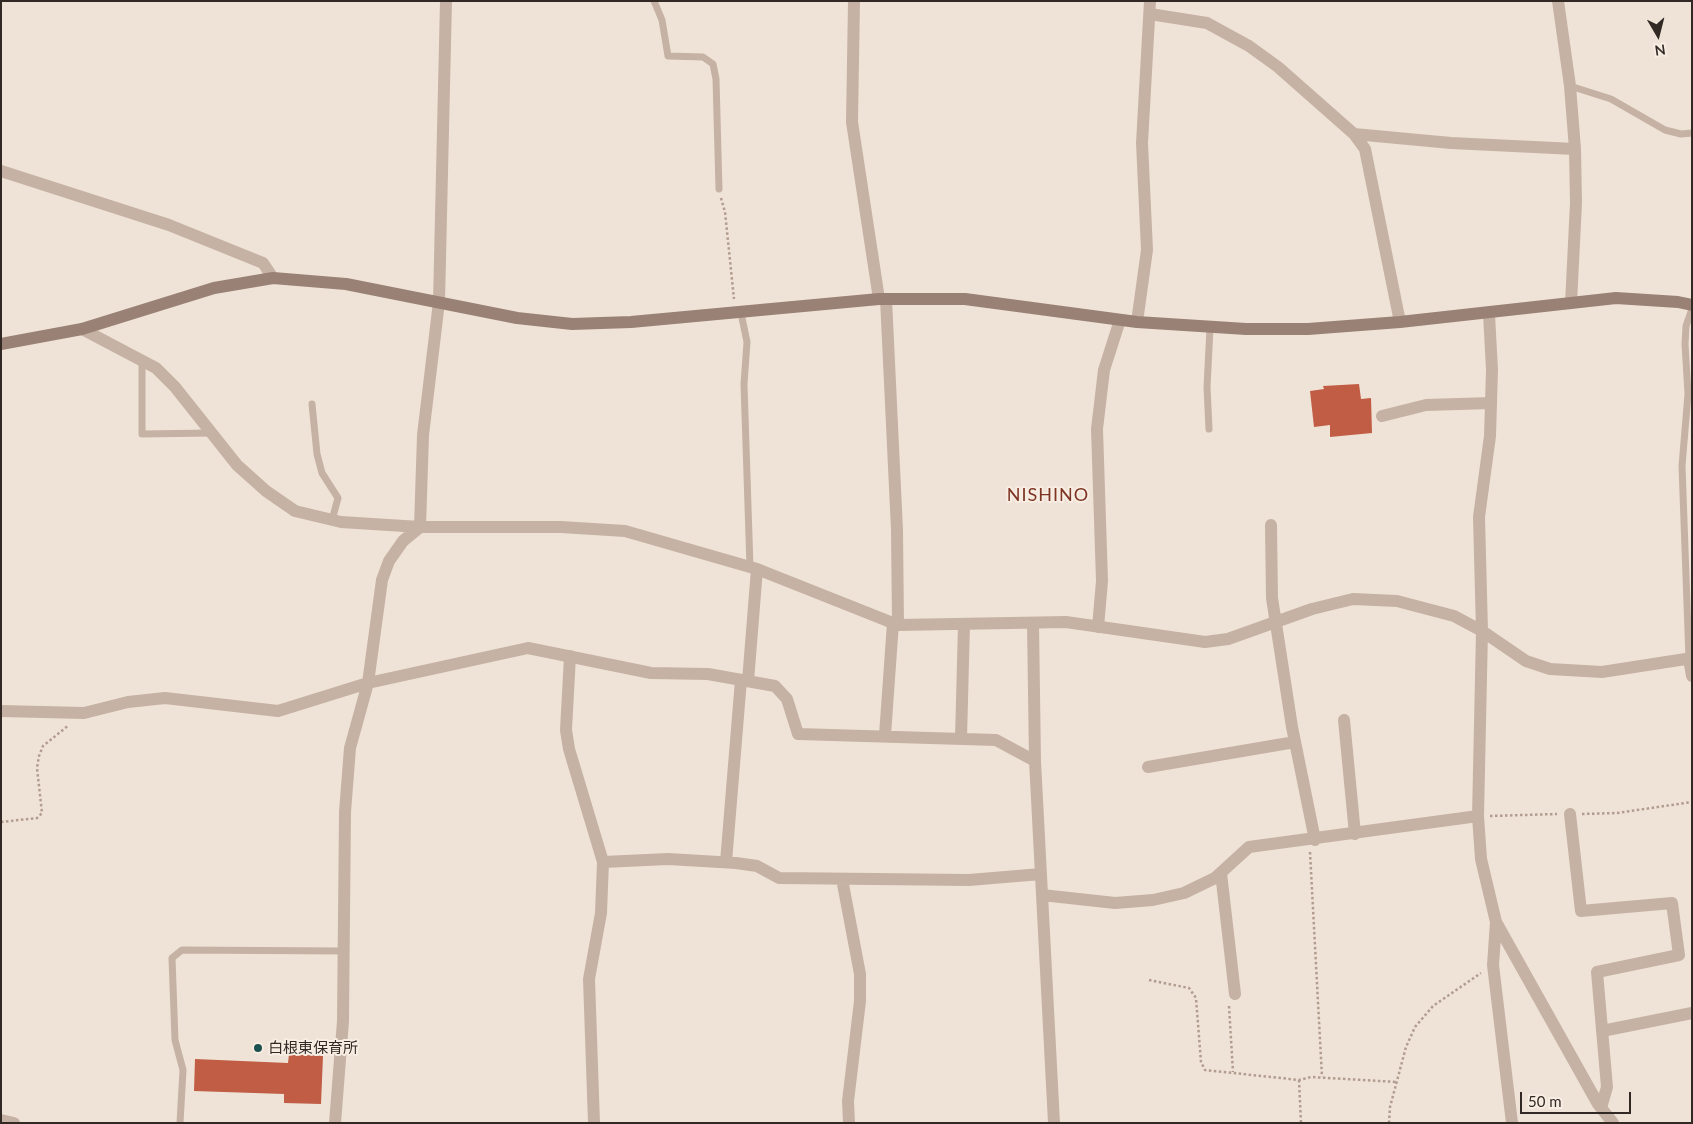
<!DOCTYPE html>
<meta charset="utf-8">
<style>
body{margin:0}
#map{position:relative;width:1693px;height:1124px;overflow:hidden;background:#efe3d7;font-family:Lato,sans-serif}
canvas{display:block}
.frame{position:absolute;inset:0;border:2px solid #322925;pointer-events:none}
.north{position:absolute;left:1633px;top:10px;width:50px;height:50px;-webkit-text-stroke:4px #f8ede3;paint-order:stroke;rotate:172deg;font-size:14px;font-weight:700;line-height:20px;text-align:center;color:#322925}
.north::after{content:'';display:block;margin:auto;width:18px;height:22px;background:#322925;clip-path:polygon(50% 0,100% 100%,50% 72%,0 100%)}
.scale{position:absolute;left:1520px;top:1092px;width:111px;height:22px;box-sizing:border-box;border:2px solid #322925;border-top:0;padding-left:6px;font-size:15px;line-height:18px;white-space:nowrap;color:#322925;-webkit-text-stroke:4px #f8ede3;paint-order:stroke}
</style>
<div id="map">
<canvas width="1693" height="1124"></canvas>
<div class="frame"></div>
<div class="north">N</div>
<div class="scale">50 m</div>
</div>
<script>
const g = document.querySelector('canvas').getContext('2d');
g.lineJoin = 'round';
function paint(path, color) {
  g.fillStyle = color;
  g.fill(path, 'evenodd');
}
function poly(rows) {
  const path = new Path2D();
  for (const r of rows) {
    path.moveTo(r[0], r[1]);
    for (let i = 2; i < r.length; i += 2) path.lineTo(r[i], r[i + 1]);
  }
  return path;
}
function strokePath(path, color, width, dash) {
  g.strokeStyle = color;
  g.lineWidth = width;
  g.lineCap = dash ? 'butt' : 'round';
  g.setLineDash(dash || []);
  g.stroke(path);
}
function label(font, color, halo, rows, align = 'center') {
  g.font = font + ' Lato,"Noto Sans JP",sans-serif';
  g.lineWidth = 4;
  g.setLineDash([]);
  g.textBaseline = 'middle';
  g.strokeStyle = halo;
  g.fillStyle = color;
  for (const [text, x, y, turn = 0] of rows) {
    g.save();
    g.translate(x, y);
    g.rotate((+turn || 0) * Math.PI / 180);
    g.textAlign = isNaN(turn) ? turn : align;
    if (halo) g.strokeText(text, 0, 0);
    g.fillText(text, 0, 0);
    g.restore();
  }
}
const building = poly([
 [1359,384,1361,399,1371,398,1372,433,1330,437,1330,425,1314,427,1310,391,1324,389,1323,386],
 [289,1054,323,1056,321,1104,284,1103,284,1094,194,1091,195,1059,288,1063]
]);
const path = poly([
 [721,198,725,212,734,299],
 [1582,814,1617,813,1692,802],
 [1490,816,1557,814],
 [1,822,37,818,42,813,37,768,39,756,43,746,69,725],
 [1310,852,1322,1077],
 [1149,980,1189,988,1196,998,1201,1062,1205,1070,1299,1080,1311,1077,1397,1082],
 [1229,1006,1233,1072],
 [1299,1080,1301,1123],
 [1389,1123,1390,1107,1406,1047,1415,1027,1433,1006,1481,973]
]);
const lane = poly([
 [654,1,662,20,668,56,703,57,713,64,716,79,719,189],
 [1570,86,1611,99,1665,130,1681,134,1692,133],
 [741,313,747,342,744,384,750,567],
 [142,361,142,434,211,433],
 [312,404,317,454,322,473,338,498,332,520],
 [1209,429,1207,387,1210,328],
 [1689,659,1682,466,1688,394,1685,344,1686,326,1692,309],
 [180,1123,183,1070,175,1040,172,958,182,950,344,951]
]);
const street = poly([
 [854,1,852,122,879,299],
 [1558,1,1570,86,1575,149,1576,203,1571,303],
 [1150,14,1207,23,1249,46,1278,67,1354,134,1365,149,1400,322],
 [1354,134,1451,143,1575,149],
 [1,171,169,225,263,263,273,278],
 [886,299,897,530,898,625],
 [1489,314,1492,370,1490,436,1479,517,1482,631,1478,816,1481,859,1496,922,1598,1104,1613,1123],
 [1137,322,1147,250,1142,143,1150,1],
 [82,329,156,368,175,387,237,465,266,491,295,511,341,522,420,527,561,527,625,531,757,569,898,625,1066,622,1205,642,1228,639,1312,609,1353,599,1397,601,1454,616,1482,631,1526,661,1550,669,1602,672,1692,658],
 [1382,416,1426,405,1491,403],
 [1271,525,1272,598,1292,727,1315,840],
 [1033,623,1035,761,1054,1123],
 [1098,627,1102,581,1097,429,1104,370,1120,320],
 [570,656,566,730,569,749,603,862,601,913,589,979,594,1123],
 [1689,659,1692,676],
 [748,681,757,569],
 [1,711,84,713,128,702,165,698,278,711,368,683,528,648,651,673,708,674,775,686,787,699,798,734,996,740,1035,761],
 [1344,720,1355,834],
 [885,735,893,623],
 [961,739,964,624],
 [1148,767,1295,742],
 [1570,814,1581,911,1672,903,1679,955,1597,972,1607,1087,1601,1108],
 [603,862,668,859,736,863,757,866,779,878,969,880,1041,874],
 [726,862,741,680],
 [1221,873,1235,994],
 [842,879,860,974,860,1001,848,1101,849,1123],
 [1042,895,1115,903,1153,900,1184,893,1215,878,1249,847,1478,816],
 [1496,922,1493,965,1512,1123],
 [1602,1031,1692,1013],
 [1,1120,14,1123],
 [335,1123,343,1021,345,812,350,748,368,683,382,580,389,561,403,541,420,527,423,435,439,302,446,1]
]);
const secondary = poly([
 [1,344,82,329,214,288,273,278,346,284,517,318,572,324,631,322,879,299,965,299,1137,322,1246,329,1308,329,1400,322,1616,298,1678,302,1692,305]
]);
const markers = [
 [258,1048,5,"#1d5051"]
];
const poiNames = [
 ["白根東保育所",268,1048]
];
const quarterNames = [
 ["NISHINO",1048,495]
];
paint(building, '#c05d44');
strokePath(path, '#b29c8f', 2.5, [2.5, 2.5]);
strokePath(lane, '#c6b2a4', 7);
strokePath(street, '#c6b2a4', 12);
strokePath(secondary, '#9a8176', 12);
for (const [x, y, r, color] of markers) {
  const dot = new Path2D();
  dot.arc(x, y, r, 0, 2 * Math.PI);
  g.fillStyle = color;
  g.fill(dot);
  strokePath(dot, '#f8ede3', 2);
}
label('15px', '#322925', '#f8ede3', poiNames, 'left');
g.letterSpacing = '1px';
label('18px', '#7d3422', '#f8ede3', quarterNames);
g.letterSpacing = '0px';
</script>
